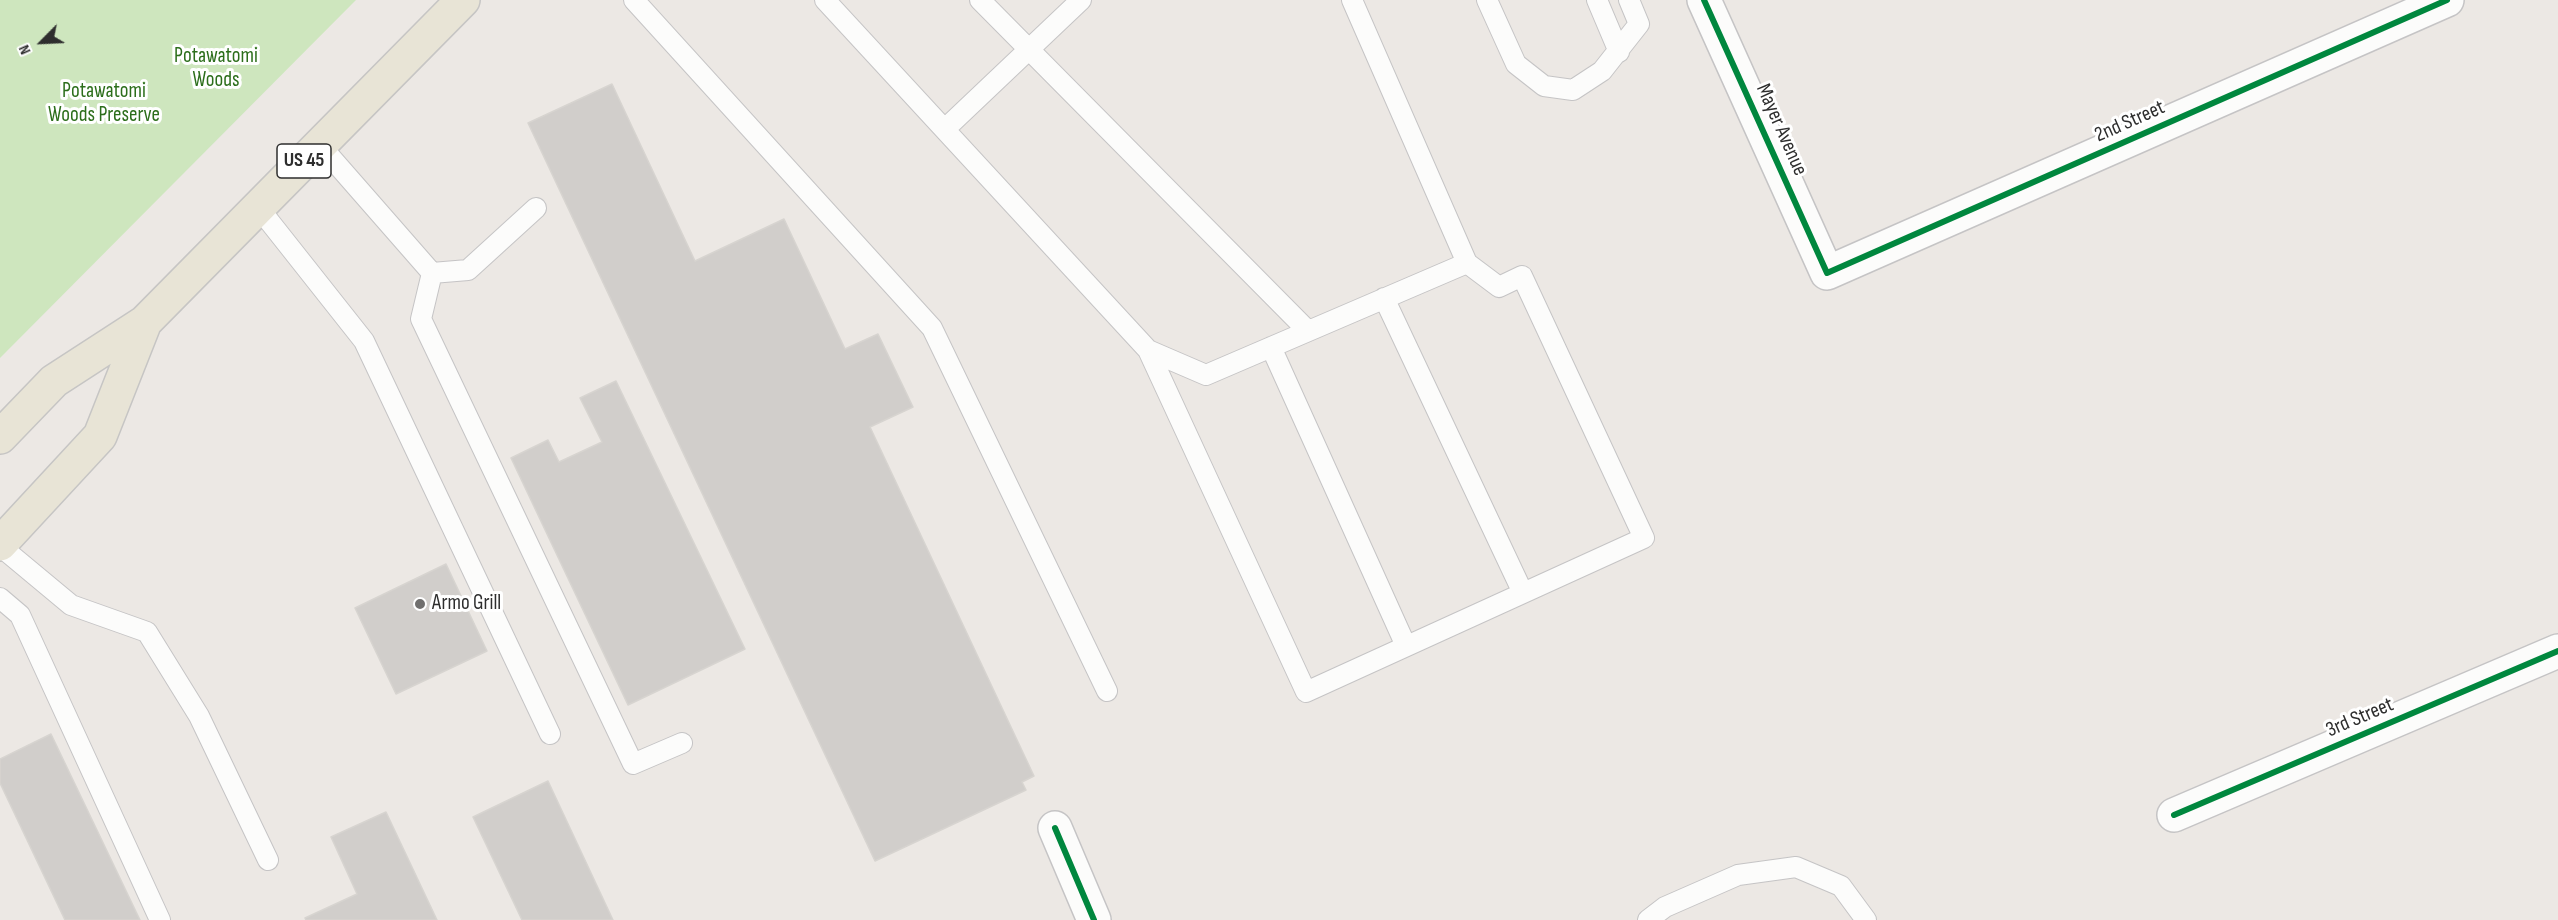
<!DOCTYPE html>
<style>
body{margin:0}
#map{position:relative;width:2558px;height:920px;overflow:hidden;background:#ece8e4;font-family:"Sofia Sans Condensed",sans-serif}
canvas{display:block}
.north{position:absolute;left:12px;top:12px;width:60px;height:60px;-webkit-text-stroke:4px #fff;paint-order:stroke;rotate:246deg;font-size:16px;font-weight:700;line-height:24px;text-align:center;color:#2e2e2e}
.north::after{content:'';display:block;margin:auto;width:21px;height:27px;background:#2e2e2e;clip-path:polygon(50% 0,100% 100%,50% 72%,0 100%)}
</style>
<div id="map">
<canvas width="2558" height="920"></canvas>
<div class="north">N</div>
</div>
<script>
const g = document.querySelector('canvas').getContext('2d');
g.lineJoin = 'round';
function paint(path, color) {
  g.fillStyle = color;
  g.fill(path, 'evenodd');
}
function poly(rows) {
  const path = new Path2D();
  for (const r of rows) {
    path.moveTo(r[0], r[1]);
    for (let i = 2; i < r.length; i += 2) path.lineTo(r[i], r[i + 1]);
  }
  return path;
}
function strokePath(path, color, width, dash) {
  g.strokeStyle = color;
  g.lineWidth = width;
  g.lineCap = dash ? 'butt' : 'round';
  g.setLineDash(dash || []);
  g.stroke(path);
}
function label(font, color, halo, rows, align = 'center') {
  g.font = font + ' "Sofia Sans Condensed",sans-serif';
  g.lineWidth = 6;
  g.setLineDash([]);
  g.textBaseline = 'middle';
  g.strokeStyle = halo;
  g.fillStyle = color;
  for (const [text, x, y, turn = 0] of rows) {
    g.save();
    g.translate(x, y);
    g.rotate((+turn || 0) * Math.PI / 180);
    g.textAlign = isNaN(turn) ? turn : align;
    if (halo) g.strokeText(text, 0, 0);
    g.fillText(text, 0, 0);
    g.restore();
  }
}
const green = poly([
 [0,0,356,0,0,358]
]);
const building = poly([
 [612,84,695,261,784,219,845,349,878,334,913,407,870,427,1034,776,1022,782,1026,790,875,861,528,123,612,84],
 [616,381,745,649,628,705,511,458,548,440,559,462,602,442,580,398,616,381],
 [446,564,487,651,396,694,355,608,446,564],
 [51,734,140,920,65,920,0,783,0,759,51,734],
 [548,781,613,920,522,920,473,817,548,781],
 [386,812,437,920,306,920,305,918,357,894,331,837,386,812]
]);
const service = poly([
 [634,0,932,328,1107,691],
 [825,0,1148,350,1306,692,1644,538,1522,276,1499,287,1467,263,1352,0],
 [980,0,1308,331],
 [1487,0,1516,64,1544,86,1573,90,1602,71,1639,24,1629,0],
 [1597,0,1619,52],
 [945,129,1081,0],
 [320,145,432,273,421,319,633,764,682,743],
 [258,207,364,341,550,734],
 [432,273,468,270,536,208],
 [1384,298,1523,593],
 [1271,347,1406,646],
 [1148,350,1206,375,1467,263],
 [0,546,71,605,147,632,199,716,268,860],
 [0,598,20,615,160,920],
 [1648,920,1665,907,1738,875,1796,867,1841,886,1866,920]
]);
const minor = poly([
 [1704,0,1827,273,2447,0],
 [2174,815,2558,651],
 [1055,828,1094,920]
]);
const primary = poly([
 [0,437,54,381,145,322,463,0],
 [0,544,100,436,145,322]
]);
const cycleway = poly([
 [1704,0,1827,273,2447,0],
 [2174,815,2558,651],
 [1055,828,1094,920]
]);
const markers = [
 [420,604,6,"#706f6e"]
];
const shields = [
 [304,161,54]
];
const shieldNames = [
 ["US 45",304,161]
];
const parkNames = [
 ["Potawatomi",216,57],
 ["Woods",216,81],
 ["Potawatomi",104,92],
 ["Woods Preserve",104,116]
];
const streetNames = [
 ["2nd Street",2130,122,-24],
 ["Mayer Avenue",1781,130,66],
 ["3rd Street",2360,718,-23]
];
const poiNames = [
 ["Armo Grill",432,604]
];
paint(green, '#cee6be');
paint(building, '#d1cecb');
strokePath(building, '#d7d4d0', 1.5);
strokePath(service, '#c5c4c5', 22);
strokePath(minor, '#c5c4c5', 36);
strokePath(primary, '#c6c5c4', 36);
strokePath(service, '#fcfcfb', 20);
strokePath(minor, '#fcfcfb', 33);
strokePath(primary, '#e8e4d6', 33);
strokePath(cycleway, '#00873e', 6);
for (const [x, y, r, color] of markers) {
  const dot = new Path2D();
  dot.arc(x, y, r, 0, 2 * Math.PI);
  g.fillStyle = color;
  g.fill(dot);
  strokePath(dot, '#fff', 2);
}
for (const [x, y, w] of shields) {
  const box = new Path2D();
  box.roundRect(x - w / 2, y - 17, w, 34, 4.5);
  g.fillStyle = '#fff';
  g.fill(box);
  strokePath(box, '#2e2e2e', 1.5);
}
label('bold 20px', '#2e2e2e', null, shieldNames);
label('21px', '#2c6e1b', '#fff', parkNames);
label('21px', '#2e2e2e', '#fff', streetNames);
label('21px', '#2e2e2e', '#fff', poiNames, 'left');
</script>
